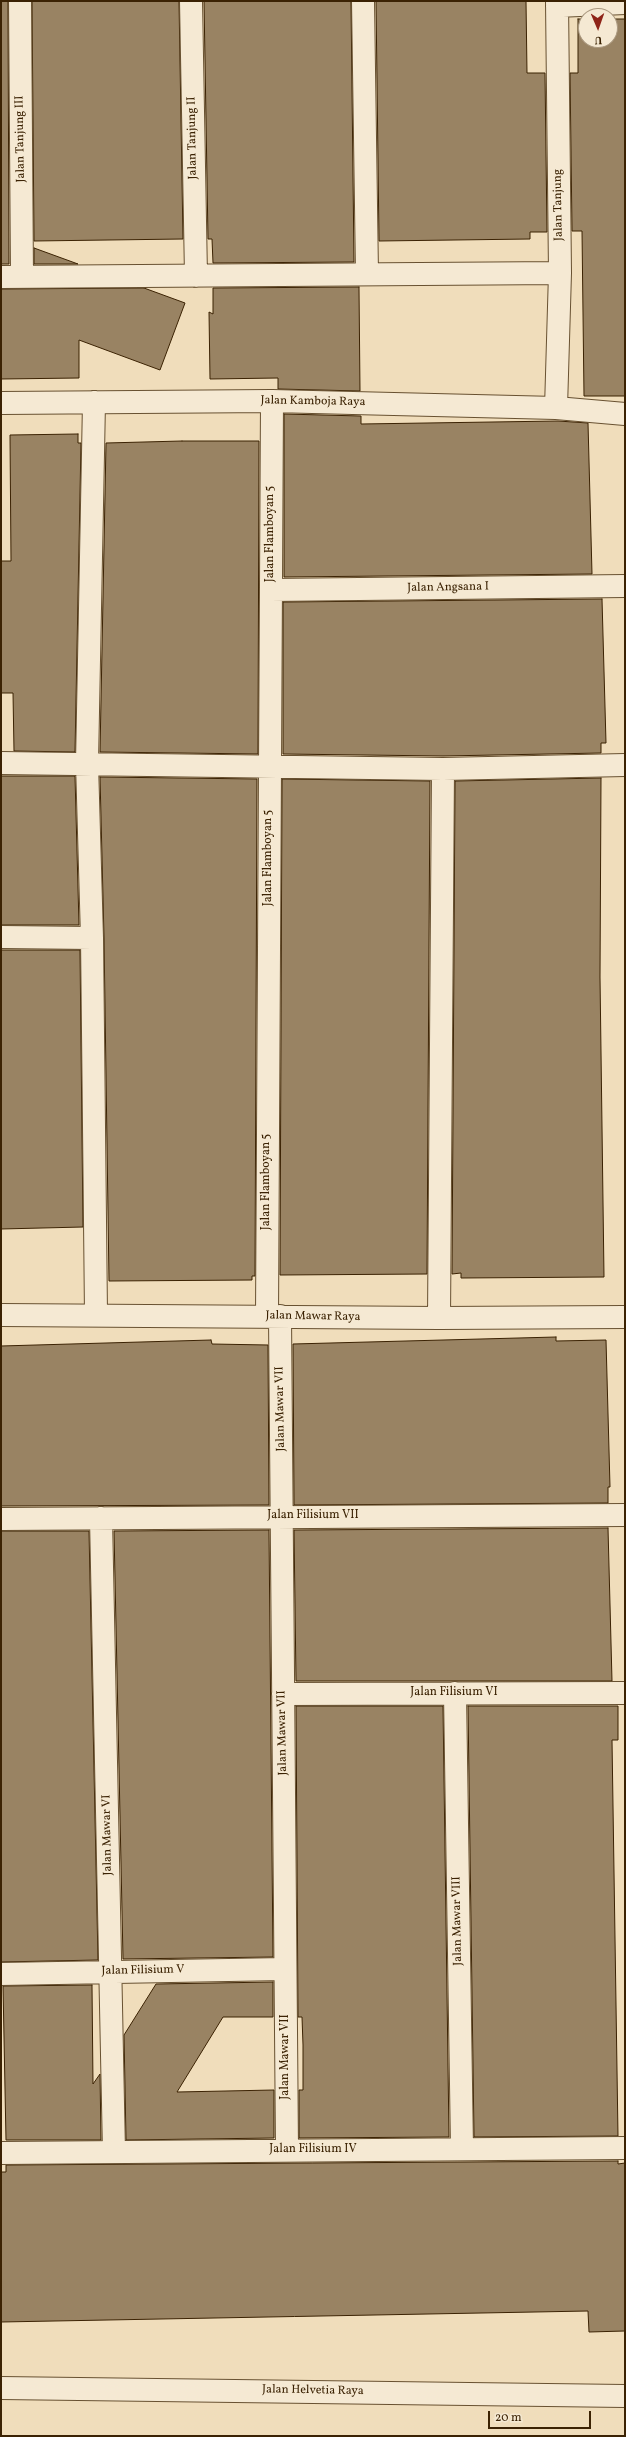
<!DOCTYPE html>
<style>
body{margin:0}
#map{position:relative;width:626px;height:2437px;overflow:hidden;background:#f0ddbb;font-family:Vollkorn,serif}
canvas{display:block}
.frame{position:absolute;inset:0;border:2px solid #3b2203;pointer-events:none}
.north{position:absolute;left:578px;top:8px;width:40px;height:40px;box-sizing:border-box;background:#f5e9d3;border:1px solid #ab9980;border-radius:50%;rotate:178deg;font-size:11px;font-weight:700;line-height:16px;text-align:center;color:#3b2203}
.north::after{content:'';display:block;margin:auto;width:14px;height:18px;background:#8f2418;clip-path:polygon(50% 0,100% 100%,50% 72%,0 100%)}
.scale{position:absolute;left:488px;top:2411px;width:103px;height:18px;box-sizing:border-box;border:2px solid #3b2203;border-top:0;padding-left:5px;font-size:12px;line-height:14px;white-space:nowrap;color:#3b2203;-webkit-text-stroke:3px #f5e9d3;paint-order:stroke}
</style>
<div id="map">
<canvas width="626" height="2437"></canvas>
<div class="frame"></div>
<div class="north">U</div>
<div class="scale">20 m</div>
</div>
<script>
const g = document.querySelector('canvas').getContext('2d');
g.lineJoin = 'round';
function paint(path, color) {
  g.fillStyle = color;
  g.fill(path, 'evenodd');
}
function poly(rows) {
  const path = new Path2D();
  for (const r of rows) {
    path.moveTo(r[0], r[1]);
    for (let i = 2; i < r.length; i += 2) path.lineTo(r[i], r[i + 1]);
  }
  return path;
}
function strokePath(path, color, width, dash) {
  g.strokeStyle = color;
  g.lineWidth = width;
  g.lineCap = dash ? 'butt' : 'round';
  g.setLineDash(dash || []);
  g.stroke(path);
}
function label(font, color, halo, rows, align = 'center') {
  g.font = font + ' Vollkorn,serif';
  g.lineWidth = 3.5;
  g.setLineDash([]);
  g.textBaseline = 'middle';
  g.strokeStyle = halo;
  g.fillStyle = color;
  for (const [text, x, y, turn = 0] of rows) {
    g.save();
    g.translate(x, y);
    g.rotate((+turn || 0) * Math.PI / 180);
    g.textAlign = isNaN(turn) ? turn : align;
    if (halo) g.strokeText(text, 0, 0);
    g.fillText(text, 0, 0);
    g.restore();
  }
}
const building = poly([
 [1,1,8,1,9,264,1,264,1,1],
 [32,1,179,1,183,239,34,241,32,1],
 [204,1,351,1,354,262,213,263,212,239,208,239,204,1],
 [376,1,526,1,527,73,545,73,547,232,530,232,530,239,379,241,376,1],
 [578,19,586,19,586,40,610,40,610,19,625,19,625,396,584,396,582,231,572,231,570,73,578,73,578,19],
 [34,248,78,264,34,264,34,248],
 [359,287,360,391,278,389,278,378,210,379,209,312,213,314,213,288,359,287],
 [144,288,185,303,160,370,79,340,79,378,1,379,1,289,144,288],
 [284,414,361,416,361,424,558,421,588,423,592,574,284,577,284,414],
 [78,434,78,443,81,443,75,752,14,751,13,693,1,693,1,561,11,561,10,435,78,434],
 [182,441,259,441,258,754,100,752,106,443,182,441],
 [602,599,606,743,601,743,601,753,443,756,283,754,283,602,602,599],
 [1,776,75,776,79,925,1,925,1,776],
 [100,777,257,779,255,1276,252,1276,252,1280,109,1281,104,938,100,777],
 [601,778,600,977,604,1277,461,1278,461,1273,452,1274,455,781,601,778],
 [282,779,430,781,427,1274,280,1275,282,779],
 [1,950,80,950,83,1227,1,1229,1,950],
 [556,1337,556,1341,606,1340,610,1487,608,1487,608,1503,294,1505,293,1344,556,1337],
 [211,1340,212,1344,268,1345,269,1505,1,1506,1,1346,211,1340],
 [608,1528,612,1681,296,1681,294,1530,608,1528],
 [269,1530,273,1957,123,1959,114,1531,269,1530],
 [1,1531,89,1531,98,1960,1,1962,1,1531],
 [296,1706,443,1706,449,2137,299,2138,299,2090,303,2090,303,2045,302,2017,298,2017,296,1706],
 [468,1706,618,1706,618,1740,612,1740,618,2136,474,2137,468,1706],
 [273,1982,273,2017,223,2017,177,2092,274,2090,274,2138,126,2140,124,2035,156,1984,273,1982],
 [92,1985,93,2084,100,2074,101,2140,6,2140,3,1986,92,1985],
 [618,2161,618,2164,625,2163,625,2331,589,2332,588,2311,1,2322,1,2172,6,2172,6,2165,618,2161]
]);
const minor = poly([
 [20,1,22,277],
 [191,1,196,276],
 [363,1,367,274],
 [557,6,625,3],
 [1,277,560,273],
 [94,402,87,763,92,938,96,1314],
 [1,403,272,401,556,408,625,414],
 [556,408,560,273,557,1],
 [271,590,625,586],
 [1,763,443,769,625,765],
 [1,937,92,938],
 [1,1315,439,1318,625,1317],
 [267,1316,272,401],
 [280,1316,287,2150],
 [439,1318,443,769],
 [101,1518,114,2152],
 [1,1519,625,1515],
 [455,1693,462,2149],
 [283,1694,625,1693],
 [1,1974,285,1969],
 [1,2153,625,2148],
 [1,2388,625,2396]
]);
const streetNames = [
 ["Jalan Tanjung II",193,138,-91],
 ["Jalan Tanjung III",21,139,-91],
 ["Jalan Tanjung",559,205,-91],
 ["Jalan Kamboja Raya",313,402,1],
 ["Jalan Flamboyan 5",271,534,-90],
 ["Jalan Angsana I",448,588,-1],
 ["Jalan Flamboyan 5",269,858,-90],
 ["Jalan Flamboyan 5",267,1182,-90],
 ["Jalan Mawar Raya",313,1317,1],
 ["Jalan Mawar VII",281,1409,-91],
 ["Jalan Filisium VII",313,1516],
 ["Jalan Filisium VI",454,1693],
 ["Jalan Mawar VII",283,1733,-91],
 ["Jalan Mawar VI",108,1835,-91],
 ["Jalan Mawar VIII",458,1921,-91],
 ["Jalan Filisium V",143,1971,-1],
 ["Jalan Mawar VII",286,2057,-90],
 ["Jalan Filisium IV",313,2150],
 ["Jalan Helvetia Raya",313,2391,1]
];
paint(building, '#998363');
strokePath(building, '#3b2203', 1);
strokePath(minor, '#685131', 24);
strokePath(minor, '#f5e9d3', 22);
label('12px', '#3b2203', '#f5e9d3', streetNames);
</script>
